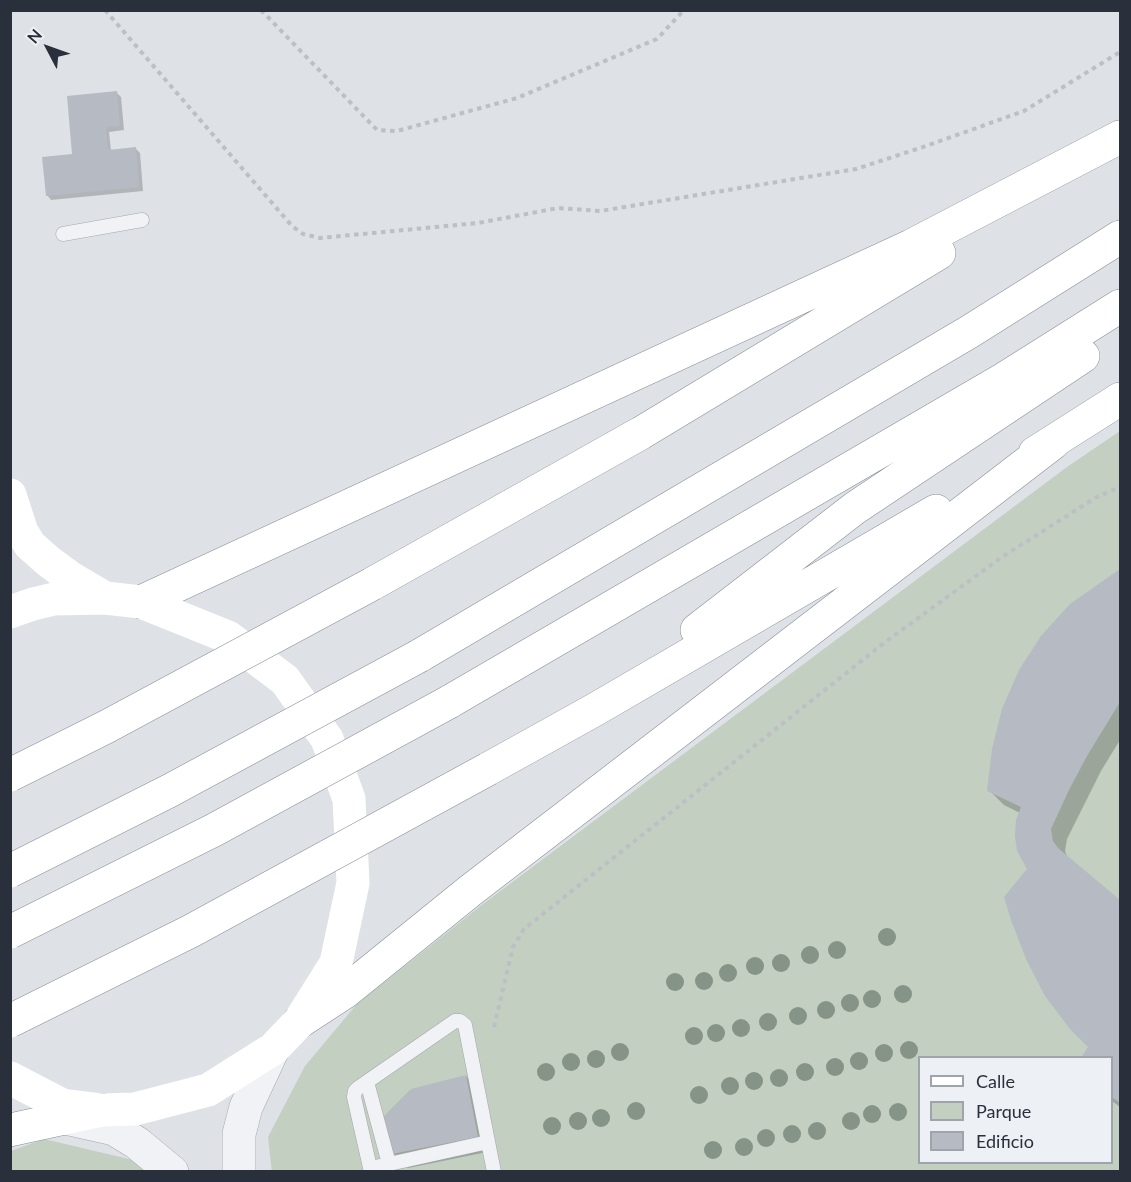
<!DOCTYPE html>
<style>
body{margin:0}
#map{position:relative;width:1131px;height:1182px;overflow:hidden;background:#dee1e6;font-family:Lato,sans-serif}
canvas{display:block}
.frame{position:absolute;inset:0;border:12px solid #292f3b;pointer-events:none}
.legend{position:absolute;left:918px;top:1056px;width:195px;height:108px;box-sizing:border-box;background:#edf0f4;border:2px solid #9fa3aa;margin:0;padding:8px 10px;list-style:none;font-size:18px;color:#292f3b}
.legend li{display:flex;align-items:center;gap:12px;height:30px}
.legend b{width:30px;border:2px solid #9fa3aa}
.north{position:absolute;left:18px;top:18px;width:60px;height:60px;-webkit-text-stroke:4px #edf0f4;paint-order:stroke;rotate:311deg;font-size:16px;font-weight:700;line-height:24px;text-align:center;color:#292f3b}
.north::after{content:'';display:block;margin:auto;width:21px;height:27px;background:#292f3b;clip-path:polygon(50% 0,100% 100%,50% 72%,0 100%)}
</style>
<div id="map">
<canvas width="1131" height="1182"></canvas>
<div class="frame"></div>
<ul class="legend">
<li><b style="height:8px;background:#fff"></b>Calle</li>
<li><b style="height:16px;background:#c3cfc0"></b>Parque</li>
<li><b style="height:16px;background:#b6bac2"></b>Edificio</li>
</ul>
<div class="north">N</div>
</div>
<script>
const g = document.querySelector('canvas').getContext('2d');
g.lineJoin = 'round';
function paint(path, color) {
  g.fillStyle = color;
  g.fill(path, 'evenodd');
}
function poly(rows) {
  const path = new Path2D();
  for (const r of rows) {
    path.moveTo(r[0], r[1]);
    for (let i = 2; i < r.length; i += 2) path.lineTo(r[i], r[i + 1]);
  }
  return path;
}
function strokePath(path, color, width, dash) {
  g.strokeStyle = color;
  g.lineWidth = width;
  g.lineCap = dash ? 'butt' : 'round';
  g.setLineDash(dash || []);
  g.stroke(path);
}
const green = poly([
 [1120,431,1120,1171,272,1172,268,1137,305,1066,357,1004,483,904,1067,467],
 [920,1058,1112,1058,1112,1162,920,1162],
 [44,1139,133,1160,147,1172,11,1172,11,1151]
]);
const shadow = poly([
 [116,92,121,97,124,130,109,132,111,151,135,148,140,153,143,191,51,200,47,195],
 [1120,572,1120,740,1101,771,1067,839,1065,851,1068,859,1120,902,1120,1107,1112,1101,1112,1058,1089,1047,1029,870,1020,813,1004,805,989,790,1071,605],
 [466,1076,481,1091,492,1151,408,1168,394,1154]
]);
const building = poly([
 [117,91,120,126,106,127,108,150,136,147,139,187,46,196,42,157,72,154,67,96],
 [1120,569,1120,702,1087,756,1069,790,1051,829,1053,841,1058,848,1120,900,1120,1103,1112,1097,1112,1058,1081,1058,1088,1047,1070,1029,1045,996,1026,959,1011,920,1004,897,1027,869,1017,851,1015,836,1016,820,1021,807,987,791,992,749,1002,709,1019,670,1041,636,1070,604],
 [466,1075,478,1137,392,1154,383,1117,411,1089]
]);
const path = poly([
 [105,10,292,226,303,234,320,238,478,223,558,208,600,211,856,169,926,146,1024,111,1120,52],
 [261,10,377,130,397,131,517,98,657,39,684,10],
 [494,1027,513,947,524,929,884,643,1002,557,1095,498,1120,487]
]);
const service = poly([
 [63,234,142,220],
 [367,1082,389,1164],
 [371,1168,488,1142],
 [371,1172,354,1097,355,1091,358,1088,455,1021,460,1021,465,1025,494,1172]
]);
const tertiary = poly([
 [65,1118,114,1129,137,1143,172,1172],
 [239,1172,239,1134,246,1107,273,1049]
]);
const secondary = poly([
 [10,495,22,532,30,545,48,561,71,578,105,598],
 [10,612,33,604,54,599,105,598,141,602,228,637,285,680,327,739,349,799,353,883,336,963,299,1022,273,1049,208,1090,135,1109,102,1110,62,1105,10,1078]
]);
const motorway = poly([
 [1035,453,1120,399],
 [372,584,641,433,939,253],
 [141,602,911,246,1120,137],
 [697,630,855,508,1083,356],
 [419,656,969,332,1120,237],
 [449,702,1004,379,1120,306],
 [488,769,596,709,936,511],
 [299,1022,345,992,471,890,1053,443],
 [10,1130,102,1110]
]);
const motorwayBridge = poly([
 [10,775,106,727,372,584],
 [10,871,169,791,419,656],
 [10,932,214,830,449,702],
 [10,1021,191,931,488,769]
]);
const trees = [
 [887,937],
 [837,950],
 [810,955],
 [781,963],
 [755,966],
 [728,973],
 [704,981],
 [675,982],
 [903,994],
 [872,999],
 [850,1003],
 [826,1010],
 [798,1016],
 [768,1022],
 [741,1028],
 [716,1033],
 [694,1036],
 [909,1050],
 [620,1052],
 [884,1053],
 [596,1059],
 [859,1061],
 [571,1062],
 [835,1067],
 [546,1072],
 [805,1072],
 [779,1078],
 [754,1081],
 [730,1086],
 [699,1095],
 [636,1111],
 [898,1112],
 [872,1114],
 [601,1118],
 [578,1121],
 [851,1121],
 [552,1126],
 [817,1131],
 [792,1134],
 [766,1138],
 [744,1147],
 [713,1150]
];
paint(green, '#c3cfc0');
paint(shadow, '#0003');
paint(building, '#b6bac2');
strokePath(service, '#a4a8af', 15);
strokePath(tertiary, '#a4a8af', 34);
strokePath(motorway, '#878e9b', 34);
strokePath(path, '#bcbfc5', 4, [4.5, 4.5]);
strokePath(service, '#f0f2f5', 14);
strokePath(tertiary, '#f0f2f5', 33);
strokePath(secondary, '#fff', 33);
strokePath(motorway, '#fff', 33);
strokePath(motorwayBridge, '#878e9b', 34, []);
strokePath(motorwayBridge, '#fff', 33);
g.fillStyle = '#859486';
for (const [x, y] of trees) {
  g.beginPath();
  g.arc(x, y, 9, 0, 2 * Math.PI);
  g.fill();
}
</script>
